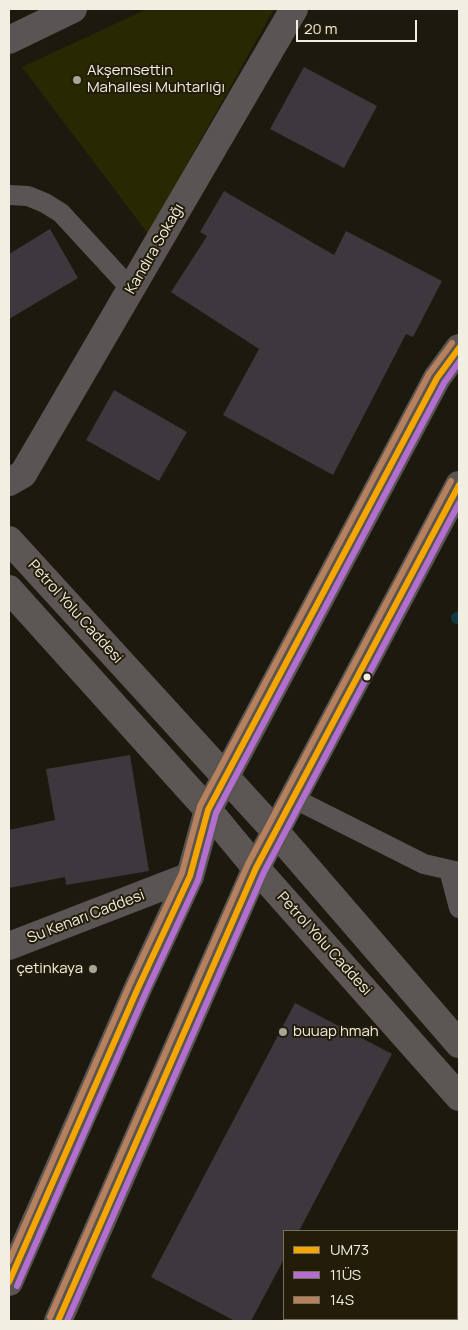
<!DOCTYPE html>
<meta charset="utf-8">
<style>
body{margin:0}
#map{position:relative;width:468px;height:1330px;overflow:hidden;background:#1c190f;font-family:Manrope,sans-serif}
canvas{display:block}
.frame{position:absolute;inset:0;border:10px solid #f2efe2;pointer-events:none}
.legend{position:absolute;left:283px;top:1230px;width:175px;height:90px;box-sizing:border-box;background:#221c09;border:1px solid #757060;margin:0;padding:6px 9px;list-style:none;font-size:15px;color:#f2efe2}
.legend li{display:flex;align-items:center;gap:10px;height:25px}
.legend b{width:25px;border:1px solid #757060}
.scale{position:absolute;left:296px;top:20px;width:121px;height:22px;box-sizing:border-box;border:2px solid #f2efe2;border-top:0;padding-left:6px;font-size:15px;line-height:18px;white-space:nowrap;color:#f2efe2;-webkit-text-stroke:4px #221c09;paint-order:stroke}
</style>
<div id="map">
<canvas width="468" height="1330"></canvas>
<div class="frame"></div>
<ul class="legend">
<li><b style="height:6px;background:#f7a600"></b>UM73</li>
<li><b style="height:6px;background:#b36fd0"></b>11ÜS</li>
<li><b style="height:6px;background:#b6815c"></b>14S</li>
</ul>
<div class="scale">20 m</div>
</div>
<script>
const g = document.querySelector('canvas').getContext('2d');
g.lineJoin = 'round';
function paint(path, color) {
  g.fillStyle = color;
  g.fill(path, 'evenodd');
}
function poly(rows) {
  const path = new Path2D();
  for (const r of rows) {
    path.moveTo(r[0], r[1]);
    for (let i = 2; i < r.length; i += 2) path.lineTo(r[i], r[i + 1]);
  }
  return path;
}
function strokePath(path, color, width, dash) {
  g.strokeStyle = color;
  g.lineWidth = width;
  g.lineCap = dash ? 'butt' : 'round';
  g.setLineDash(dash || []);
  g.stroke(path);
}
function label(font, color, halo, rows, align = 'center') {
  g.font = font + ' Manrope,sans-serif';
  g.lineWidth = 4;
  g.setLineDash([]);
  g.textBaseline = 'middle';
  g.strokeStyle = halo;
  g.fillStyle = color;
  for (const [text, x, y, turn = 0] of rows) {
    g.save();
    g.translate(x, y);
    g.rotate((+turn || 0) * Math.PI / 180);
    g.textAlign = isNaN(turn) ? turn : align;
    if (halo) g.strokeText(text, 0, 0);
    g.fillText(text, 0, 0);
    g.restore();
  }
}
const green = poly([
 [147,9,274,9,148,234,22,67]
]);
const stream = poly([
 [457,618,459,617]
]);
const building = poly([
 [304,67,377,106,344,168,270,129],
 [224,191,334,255,346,231,442,281,413,337,406,334,333,475,223,415,259,349,171,292,207,236,200,232],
 [50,229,78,278,9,319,9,254],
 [114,390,187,432,159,481,86,440],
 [130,755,149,871,66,885,65,877,9,888,9,830,55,820,46,769],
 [295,1003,392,1054,299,1231,284,1231,284,1259,251,1321,235,1321,151,1277]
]);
const service = poly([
 [9,195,28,196,45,203,61,213,131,289],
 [293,798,424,864,459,872],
 [449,870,459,908],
 [457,1296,459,1298]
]);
const minor = poly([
 [9,40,73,9],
 [9,482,23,474,294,9],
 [9,946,190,876]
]);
const secondary = poly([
 [9,540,275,831,459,1044],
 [9,589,208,810,256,868,459,1097]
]);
const primary = poly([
 [9,1282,138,988,190,876,208,810,437,378,459,348],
 [58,1321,256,868,459,485]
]);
const bus1 = poly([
 [9,1282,138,988,190,876,208,810,437,378,459,348],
 [58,1321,256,868,459,485]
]);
const bus2 = poly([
 [17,1286,146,992,198,880,216,813,444,383,459,362],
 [67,1321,264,872,459,503]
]);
const bus3 = poly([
 [9,1261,130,984,182,873,200,806,429,374,452,343],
 [50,1317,248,864,451,481]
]);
const markers = [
 [77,80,5,"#a7a498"],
 [367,677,4.5,"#f2efe2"],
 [93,969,5,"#a7a498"],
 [283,1032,5,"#a7a498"]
];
const poiNames = [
 ["Akşemsettin",87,71],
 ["Mahallesi Muhtarlığı",87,88],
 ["çetinkaya",83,969,"right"],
 ["buuap hmah",293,1032]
];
const streetNames = [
 ["Kandıra Sokağı",155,249,-60],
 ["Petrol Yolu Caddesi",75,612,48],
 ["Su Kenarı Caddesi",86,917,-21],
 ["Petrol Yolu Caddesi",324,944,48]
];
paint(green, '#272903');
strokePath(stream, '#0f3a41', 12);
paint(building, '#3c383d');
strokePath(service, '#595554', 20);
strokePath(minor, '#595554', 28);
strokePath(secondary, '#5c5755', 28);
strokePath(primary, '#5a5551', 28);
strokePath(bus1, '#f7a600', 6);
strokePath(bus2, '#b36fd0', 6);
strokePath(bus3, '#b6815c', 6);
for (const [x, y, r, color] of markers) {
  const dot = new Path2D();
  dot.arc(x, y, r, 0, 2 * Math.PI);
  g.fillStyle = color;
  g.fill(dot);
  strokePath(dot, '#221c09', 2);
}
label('15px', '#f2efe2', '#221c09', poiNames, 'left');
label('15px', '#f2efe2', '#221c09', streetNames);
</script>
